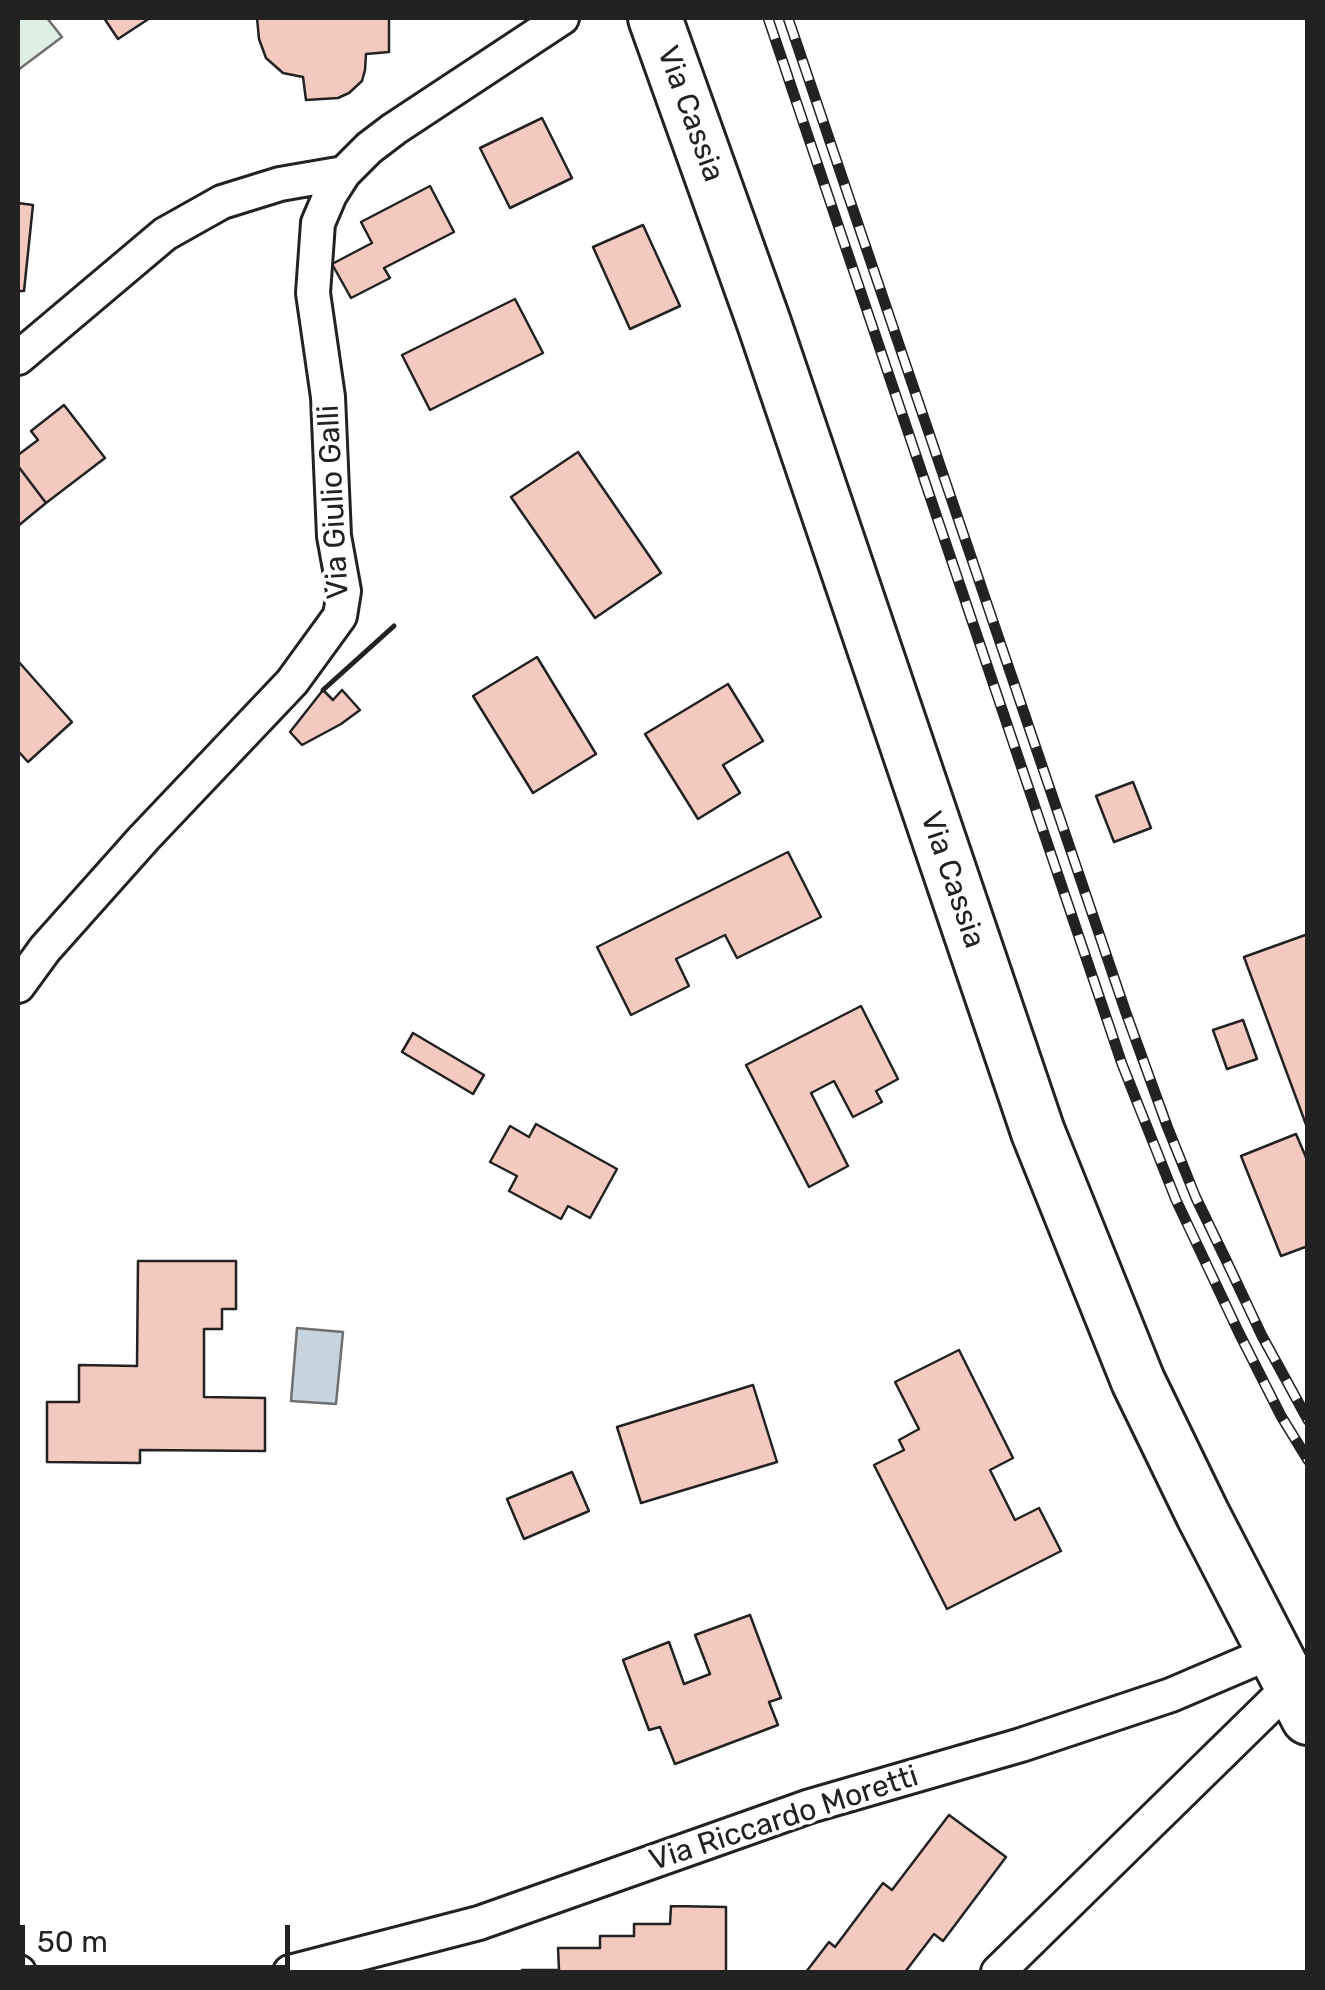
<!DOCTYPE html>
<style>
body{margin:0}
#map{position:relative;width:1325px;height:1990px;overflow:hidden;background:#fff;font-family:Rubik,sans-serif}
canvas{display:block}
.frame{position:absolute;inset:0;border:20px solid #222;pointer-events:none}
.scale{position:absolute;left:20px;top:1925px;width:270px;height:45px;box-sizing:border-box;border:5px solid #222;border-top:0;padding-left:12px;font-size:30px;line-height:35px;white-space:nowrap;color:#222;-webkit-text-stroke:8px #fff;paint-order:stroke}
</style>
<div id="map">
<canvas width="1325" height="1990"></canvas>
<div class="frame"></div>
<div class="scale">50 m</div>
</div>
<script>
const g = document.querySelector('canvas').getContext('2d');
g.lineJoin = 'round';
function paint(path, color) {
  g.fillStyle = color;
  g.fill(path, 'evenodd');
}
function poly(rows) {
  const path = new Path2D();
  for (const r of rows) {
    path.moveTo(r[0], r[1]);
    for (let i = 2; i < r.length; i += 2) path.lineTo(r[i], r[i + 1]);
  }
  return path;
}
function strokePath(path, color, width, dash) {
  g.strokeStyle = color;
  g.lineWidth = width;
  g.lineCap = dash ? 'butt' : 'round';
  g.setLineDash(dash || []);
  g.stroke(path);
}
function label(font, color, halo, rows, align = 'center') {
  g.font = font + ' Rubik,sans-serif';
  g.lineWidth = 8;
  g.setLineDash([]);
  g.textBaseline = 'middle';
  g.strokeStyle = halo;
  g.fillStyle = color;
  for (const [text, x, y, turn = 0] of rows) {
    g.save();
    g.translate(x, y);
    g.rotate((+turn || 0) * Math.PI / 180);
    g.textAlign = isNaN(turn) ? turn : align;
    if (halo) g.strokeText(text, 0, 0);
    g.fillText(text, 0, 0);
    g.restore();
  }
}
const green = poly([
 [18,18,47,18,62,37,18,70,18,18]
]);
const water = poly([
 [297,1328,343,1332,336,1404,291,1401,297,1328]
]);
const building = poly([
 [104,18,150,18,118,39,104,18],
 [257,18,389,18,389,52,366,54,365,70,362,81,349,93,338,98,306,100,303,77,283,73,266,58,259,39,257,18],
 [542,118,572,178,510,208,480,148,542,118],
 [430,186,454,232,384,268,390,278,351,298,332,264,372,243,361,222,430,186],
 [18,203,33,205,24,291,18,291,18,203],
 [643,225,680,306,630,329,593,247,643,225],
 [515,299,543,353,430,410,402,355,515,299],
 [64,405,105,458,46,503,18,466,18,455,38,440,31,431,64,405],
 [578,452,661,573,595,618,511,497,578,452],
 [18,466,46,503,18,526,18,466],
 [537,657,596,754,533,793,473,696,537,657],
 [18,661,72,722,28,762,18,751,18,661],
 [728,684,763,741,723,765,740,793,698,819,645,734,728,684],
 [323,690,333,700,342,690,360,710,341,724,302,745,290,732,323,690],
 [1133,782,1151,828,1114,842,1096,796,1133,782],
 [788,852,821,917,737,958,725,935,676,959,689,986,631,1015,597,947,788,852],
 [1308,934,1308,1130,1244,957,1308,934],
 [861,1006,898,1079,876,1091,882,1102,853,1117,834,1081,811,1093,848,1166,809,1187,746,1065,861,1006],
 [1243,1020,1257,1059,1227,1069,1213,1030,1243,1020],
 [413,1033,484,1075,473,1094,402,1052,413,1033],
 [536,1124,617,1169,590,1218,568,1206,561,1219,509,1191,517,1176,490,1162,510,1126,529,1137,536,1124],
 [1296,1134,1308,1162,1308,1246,1281,1256,1241,1156,1296,1134],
 [138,1261,236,1261,236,1309,222,1309,222,1329,204,1329,204,1397,265,1398,265,1451,140,1450,140,1463,47,1462,47,1402,79,1402,79,1365,137,1366,138,1261],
 [959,1350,1013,1458,990,1470,1015,1520,1039,1508,1061,1551,947,1609,874,1465,904,1450,899,1440,919,1429,895,1382,959,1350],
 [753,1385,777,1462,641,1503,617,1427,753,1385],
 [572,1472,589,1511,524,1539,507,1499,572,1472],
 [750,1615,781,1698,769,1702,778,1725,675,1764,660,1727,649,1730,623,1660,669,1642,684,1684,710,1674,695,1635,750,1615],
 [949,1815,1006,1857,943,1941,934,1934,905,1972,806,1972,829,1942,835,1947,883,1883,892,1890,949,1815],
 [671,1906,726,1907,726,1972,522,1972,522,1970,559,1970,558,1948,600,1948,600,1936,634,1936,634,1924,670,1924,671,1906]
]);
const minor = poly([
 [18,358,165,234,222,202,280,184,344,173],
 [18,986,45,949,144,838,292,682,340,616,344,591,334,536,328,397,313,293,318,223,330,195,344,173,369,148,394,129,562,18],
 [18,1972,19,1972],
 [290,1972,479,1923,810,1806,1021,1745,1171,1695,1274,1651],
 [998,1972,1290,1686]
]);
const primary = poly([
 [655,18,764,323,1038,1132,1138,1381,1203,1515,1308,1718]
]);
const rail = poly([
 [768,18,1122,1064,1176,1200,1239,1333,1281,1416,1308,1460],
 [788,18,1126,1013,1167,1126,1196,1198,1226,1260,1262,1336,1308,1420]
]);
const wall = poly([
 [323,690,394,626]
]);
const streetNames = [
 ["Via Cassia",690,114,70],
 ["Via Giulio Galli",334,502,-93],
 ["Via Cassia",952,880,71],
 ["Via Riccardo Moretti",784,1819,-18]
];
paint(green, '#e0efe3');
strokePath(green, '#6f6f6f', 2.5);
paint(water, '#c7d3dd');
strokePath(water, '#6f6f6f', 2.5);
paint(building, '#f3c9c0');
strokePath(building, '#222', 2.5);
strokePath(minor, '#222', 38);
strokePath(primary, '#222', 58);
strokePath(minor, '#fff', 32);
strokePath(primary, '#fff', 52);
strokePath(rail, '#222', 11);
strokePath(rail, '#fff', 8, [22]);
strokePath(wall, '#222', 5);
label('30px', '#222', '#fff', streetNames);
</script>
